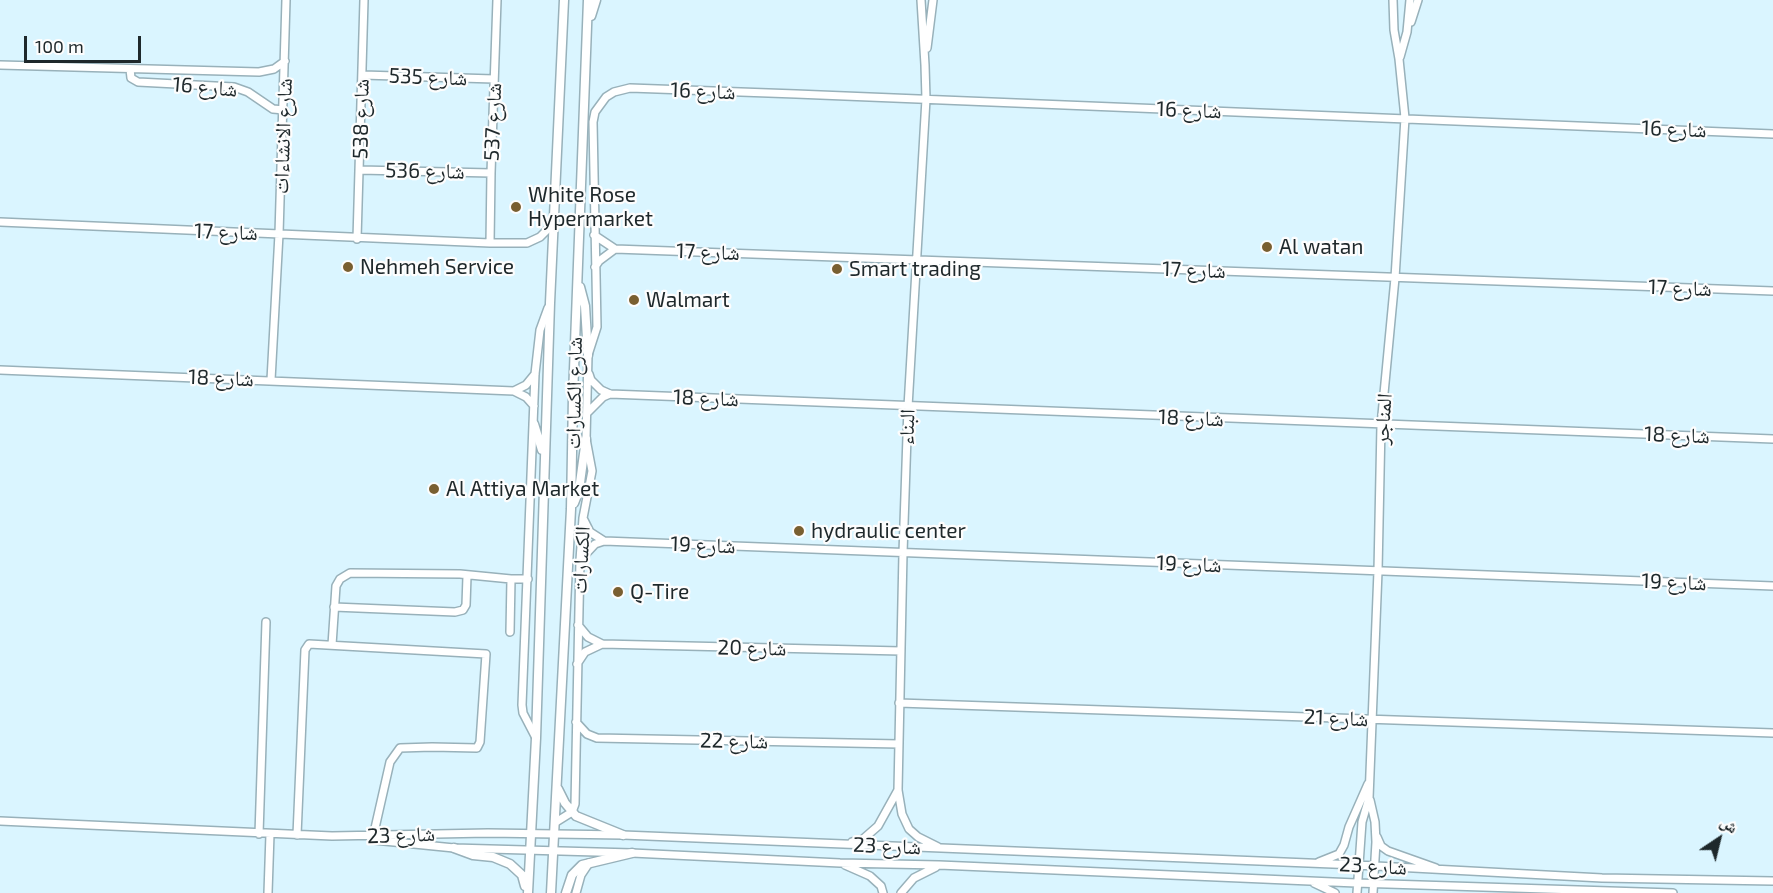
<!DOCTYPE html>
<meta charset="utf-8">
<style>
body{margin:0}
#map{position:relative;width:1773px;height:893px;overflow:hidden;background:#daf5ff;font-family:"Exo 2","Noto Naskh Arabic",sans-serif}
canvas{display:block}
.north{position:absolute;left:1689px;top:809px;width:60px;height:60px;-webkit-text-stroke:4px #fdfdfd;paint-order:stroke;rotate:35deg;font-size:16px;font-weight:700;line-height:24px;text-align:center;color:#1e282b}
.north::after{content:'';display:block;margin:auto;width:21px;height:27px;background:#1e282b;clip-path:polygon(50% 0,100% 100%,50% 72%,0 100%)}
.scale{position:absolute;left:24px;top:36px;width:117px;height:27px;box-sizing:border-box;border:3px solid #1e282b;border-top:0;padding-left:8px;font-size:18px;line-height:21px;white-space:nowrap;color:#1e282b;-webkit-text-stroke:4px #fdfdfd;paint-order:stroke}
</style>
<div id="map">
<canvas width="1773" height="893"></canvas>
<div class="north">ش</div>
<div class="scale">100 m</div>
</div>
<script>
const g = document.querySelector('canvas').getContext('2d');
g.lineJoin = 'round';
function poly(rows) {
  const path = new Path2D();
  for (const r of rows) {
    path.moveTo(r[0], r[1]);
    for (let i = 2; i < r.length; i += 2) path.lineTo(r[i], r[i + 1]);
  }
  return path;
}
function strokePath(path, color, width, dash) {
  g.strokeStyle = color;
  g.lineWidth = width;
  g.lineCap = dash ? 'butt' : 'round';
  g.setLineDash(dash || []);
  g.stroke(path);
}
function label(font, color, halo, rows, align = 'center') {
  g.font = font + ' "Exo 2","Noto Naskh Arabic",sans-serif';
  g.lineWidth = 4.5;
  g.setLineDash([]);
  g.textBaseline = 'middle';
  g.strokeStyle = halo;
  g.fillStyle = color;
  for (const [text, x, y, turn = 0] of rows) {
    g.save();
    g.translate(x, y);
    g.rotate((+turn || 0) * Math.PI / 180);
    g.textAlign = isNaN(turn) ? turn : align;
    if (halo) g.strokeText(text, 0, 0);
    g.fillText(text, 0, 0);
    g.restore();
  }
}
const minor = poly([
 [921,0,925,65,926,99,908,407,903,553,898,790,902,814,909,829,918,837,938,847],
 [1411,22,1418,0],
 [927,48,933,0],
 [1400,57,1407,32,1410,0],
 [0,65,259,72,274,69,285,61],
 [130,69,131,78,138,82,234,87,248,92,273,109,284,110],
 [363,75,494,79],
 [360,170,491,173],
 [0,222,490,243,527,243,540,237,553,224],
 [594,235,615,249,1773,291],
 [357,239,364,0],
 [490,243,491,173,497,0],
 [595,267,599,261,615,249],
 [0,370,514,391,526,397,534,406],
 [589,374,591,380,601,390,610,394,1773,439],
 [271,380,279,234,286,0],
 [514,391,526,385,535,374],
 [588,412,603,397,610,394],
 [584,520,590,532,604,541],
 [581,559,595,544,604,541,1773,586],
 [334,607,455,612,463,610,466,605,467,576],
 [578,625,588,637,602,644,901,651],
 [510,632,511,579],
 [332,645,336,586,340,579,350,573,460,574,511,579,528,579],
 [577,664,585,652,602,644],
 [899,703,1773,733],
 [576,722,587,734,597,738,899,744],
 [536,738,523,713,522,705,535,374,540,330,548,308],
 [1370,800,1375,822,1376,842,1373,893],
 [0,821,332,836,488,833,623,835,1357,865,1602,878,1773,881],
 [556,822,572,812,575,804,580,560,583,518,592,471,586,439,588,355,597,327,593,122,595,112,606,97,614,92,630,88,796,94,1773,134],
 [259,834,266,622],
 [297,835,305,650,309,644,486,654,480,742,477,748,432,747,400,748,390,762,373,837],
 [1377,837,1381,846,1388,851,1436,868],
 [374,840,454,848,632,853,840,863,939,865,1356,883,1673,893],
 [852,842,862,840,878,826,898,790],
 [1319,862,1339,854,1344,845,1349,827,1368,784],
 [845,865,870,876,881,886,883,893],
 [1314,883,1335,893],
 [268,893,270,834],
 [576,893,581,875,589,863],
 [901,893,914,878,936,867],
 [1357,893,1362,822,1369,798,1378,571,1381,425,1395,278,1405,118,1399,59,1394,30,1393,0]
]);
const tertiary = poly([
 [591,16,596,0],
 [580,287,585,306,588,355],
 [534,424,542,450],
 [574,503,579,490,586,439],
 [558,789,565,803,576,816,623,835],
 [454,848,473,855,493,857,510,864,522,875,525,886],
 [528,893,536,738,550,303,564,0],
 [551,893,571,509,573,396,588,0],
 [566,893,572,875,582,865,632,853]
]);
const markers = [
 [516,207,6,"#795f31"],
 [1267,247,6,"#795f31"],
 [348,267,6,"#795f31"],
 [837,269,6,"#795f31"],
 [634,300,6,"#795f31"],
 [434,489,6,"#795f31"],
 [799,531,6,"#795f31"],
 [618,592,6,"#795f31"]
];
const streetNames = [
 ["شارع 535",428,77,2],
 ["شارع 16",205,87,5],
 ["شارع 16",703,91,2],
 ["شارع 16",1189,110,2],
 ["شارع 538",361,119,-89],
 ["شارع 537",493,122,-88],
 ["شارع 16",1674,129,2],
 ["شارع الانشاءات",283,136,-88],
 ["شارع 536",425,171,1],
 ["شارع 17",226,232,2],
 ["شارع 17",708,252,2],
 ["شارع 17",1194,270,2],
 ["شارع 17",1680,288,2],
 ["شارع 18",221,378,2],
 ["شارع الكسارات",574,393,-89],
 ["شارع 18",706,398,2],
 ["شارع 18",1191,418,2],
 ["المناجر",1383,419,-86],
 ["البناء",907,427,-88],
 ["شارع 18",1677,435,2],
 ["شارع 19",703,545,2],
 ["الكسارات",581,560,-87],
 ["شارع 19",1189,564,2],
 ["شارع 19",1674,582,2],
 ["شارع 20",752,648,1],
 ["شارع 21",1336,718,2],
 ["شارع 22",734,741,1],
 ["شارع 23",401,835,-2],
 ["شارع 23",887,846,2],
 ["شارع 23",1373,866,3]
];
const poiNames = [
 ["White Rose",528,195],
 ["Hypermarket",528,219],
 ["Al watan",1279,247],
 ["Nehmeh Service",360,267],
 ["Smart trading",849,269],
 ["Walmart",646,300],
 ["Al Attiya Market",446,489],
 ["hydraulic center",811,531],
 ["Q-Tire",630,592]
];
strokePath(minor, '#98b1ba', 10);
strokePath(tertiary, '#98b1ba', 11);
strokePath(minor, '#fff', 7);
strokePath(tertiary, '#fff', 8);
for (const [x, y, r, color] of markers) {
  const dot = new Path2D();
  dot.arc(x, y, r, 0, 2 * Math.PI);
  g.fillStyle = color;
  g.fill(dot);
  strokePath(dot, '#fdfdfd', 2);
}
label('21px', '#1e282b', '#fdfdfd', streetNames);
label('21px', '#1e282b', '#fdfdfd', poiNames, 'left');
</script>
